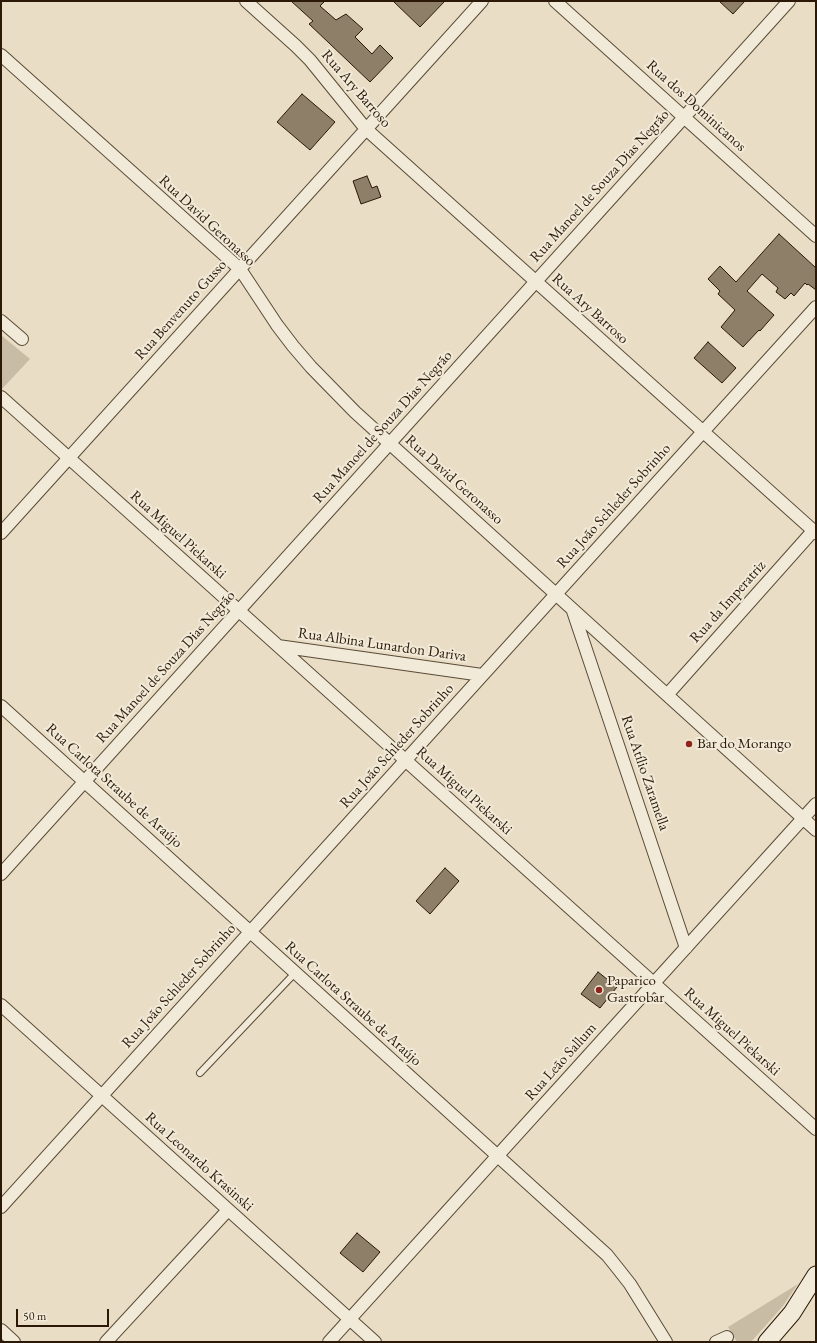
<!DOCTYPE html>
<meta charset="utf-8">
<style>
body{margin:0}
#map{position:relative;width:817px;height:1343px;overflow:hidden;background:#e9dec5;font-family:"EB Garamond",serif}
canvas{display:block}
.frame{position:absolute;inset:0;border:2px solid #2b1806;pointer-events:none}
.scale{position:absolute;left:16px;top:1309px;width:93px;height:18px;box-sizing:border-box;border:2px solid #2b1806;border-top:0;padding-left:5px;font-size:12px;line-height:14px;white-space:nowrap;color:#2b1806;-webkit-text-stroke:3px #f1ead9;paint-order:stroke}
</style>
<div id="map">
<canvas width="817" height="1343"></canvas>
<div class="frame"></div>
<div class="scale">50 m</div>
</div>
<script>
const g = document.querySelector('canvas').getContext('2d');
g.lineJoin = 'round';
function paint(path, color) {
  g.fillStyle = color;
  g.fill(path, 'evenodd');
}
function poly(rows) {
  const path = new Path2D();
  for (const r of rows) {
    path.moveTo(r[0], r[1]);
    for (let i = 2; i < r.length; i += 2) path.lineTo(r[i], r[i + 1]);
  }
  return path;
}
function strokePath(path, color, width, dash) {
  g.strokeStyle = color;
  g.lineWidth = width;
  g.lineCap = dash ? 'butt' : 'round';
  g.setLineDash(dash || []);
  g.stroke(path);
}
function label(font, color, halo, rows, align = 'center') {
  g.font = font + ' "EB Garamond",serif';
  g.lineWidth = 4;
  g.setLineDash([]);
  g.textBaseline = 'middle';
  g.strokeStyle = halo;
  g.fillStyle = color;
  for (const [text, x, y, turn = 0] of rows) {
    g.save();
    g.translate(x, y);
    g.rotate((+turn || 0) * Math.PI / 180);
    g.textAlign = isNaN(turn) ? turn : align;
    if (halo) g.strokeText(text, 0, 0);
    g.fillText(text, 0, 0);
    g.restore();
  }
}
const green = poly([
 [1,335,30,359,1,390],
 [798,1284,783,1306,751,1342,737,1342,728,1327]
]);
const building = poly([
 [291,1,325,1,320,6,336,20,346,14,363,29,355,37,372,54,380,45,393,58,370,82,309,24,313,21,291,1],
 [393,1,445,1,420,27,393,1],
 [719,1,745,1,733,14,719,1],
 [302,94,335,122,310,150,277,122,302,94],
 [367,176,372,188,377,186,381,197,361,204,353,181,367,176],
 [779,234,816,268,816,290,808,284,807,285,805,283,794,296,791,293,785,299,776,292,778,288,762,274,747,291,774,315,760,331,759,330,743,347,721,327,735,310,718,294,720,291,708,279,720,266,736,282,779,234],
 [708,342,736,368,722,383,694,358,708,342],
 [445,868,459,881,430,914,416,901,445,868],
 [598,972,617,987,600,1008,581,994,598,972],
 [357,1233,380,1252,363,1272,340,1253,357,1233]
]);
const lane = poly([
 [200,1073,295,973]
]);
const street = poly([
 [246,1,296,46,310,60,366,129,816,533],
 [555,1,816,236],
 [1,55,240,269,277,325,293,346,311,367,355,412,816,830],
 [1,321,22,339],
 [1,397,816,1129],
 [1,533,482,1],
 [573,611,686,948],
 [278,646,482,675],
 [667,695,813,531],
 [1,706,607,1255,619,1270,630,1284,666,1342],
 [1,874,789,1],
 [1,1005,375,1342],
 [1,1207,816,307],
 [1,1330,14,1342],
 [106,1342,228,1210],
 [329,1342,816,804],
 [716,1342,727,1337]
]);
const secondary = poly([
 [767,1342,792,1313,816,1275]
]);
const markers = [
 [689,744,4,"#8f2418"],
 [599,990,4,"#8f2418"]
];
const streetNames = [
 ["Rua Ary Barroso",356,89,49],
 ["Rua dos Dominicanos",696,106,42],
 ["Rua Manoel de Souza Dias Negrão",600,186,-48],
 ["Rua David Geronasso",207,221,43],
 ["Rua Ary Barroso",590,309,42],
 ["Rua Benvenuto Gusso",181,310,-48],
 ["Rua Manoel de Souza Dias Negrão",383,427,-48],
 ["Rua David Geronasso",454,480,42],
 ["Rua João Schleder Sobrinho",614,506,-48],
 ["Rua Miguel Piekarski",178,535,42],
 ["Rua da Imperatriz",728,602,-48],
 ["Rua Albina Lunardon Dariva",382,645,8],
 ["Rua Manoel de Souza Dias Negrão",166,667,-48],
 ["Rua João Schleder Sobrinho",397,746,-48],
 ["Rua Atílio Zaramella",645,773,71],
 ["Rua Carlota Straube de Araújo",114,786,42],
 ["Rua Miguel Piekarski",464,791,42],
 ["Rua João Schleder Sobrinho",179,986,-48],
 ["Rua Carlota Straube de Araújo",353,1004,42],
 ["Rua Miguel Piekarski",732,1032,42],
 ["Rua Leão Sallum",561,1062,-48],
 ["Rua Leonardo Krasinski",199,1162,42]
];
const poiNames = [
 ["Bar do Morango",697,744],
 ["Paparico",607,981],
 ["Gastrobar",607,998]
];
paint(green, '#c9bca5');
paint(building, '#8e7f69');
strokePath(building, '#2b1806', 1);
strokePath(lane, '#5a4a36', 8);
strokePath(street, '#5a4a36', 14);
strokePath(secondary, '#2b1806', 19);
strokePath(lane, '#f1ead9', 6);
strokePath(street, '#f1ead9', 12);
strokePath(secondary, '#f1ead9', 17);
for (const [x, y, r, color] of markers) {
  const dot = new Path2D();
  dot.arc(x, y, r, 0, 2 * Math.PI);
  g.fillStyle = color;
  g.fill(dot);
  strokePath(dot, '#f1ead9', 1.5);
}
label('15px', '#2b1806', '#f1ead9', streetNames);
label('15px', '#2b1806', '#f1ead9', poiNames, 'left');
</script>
